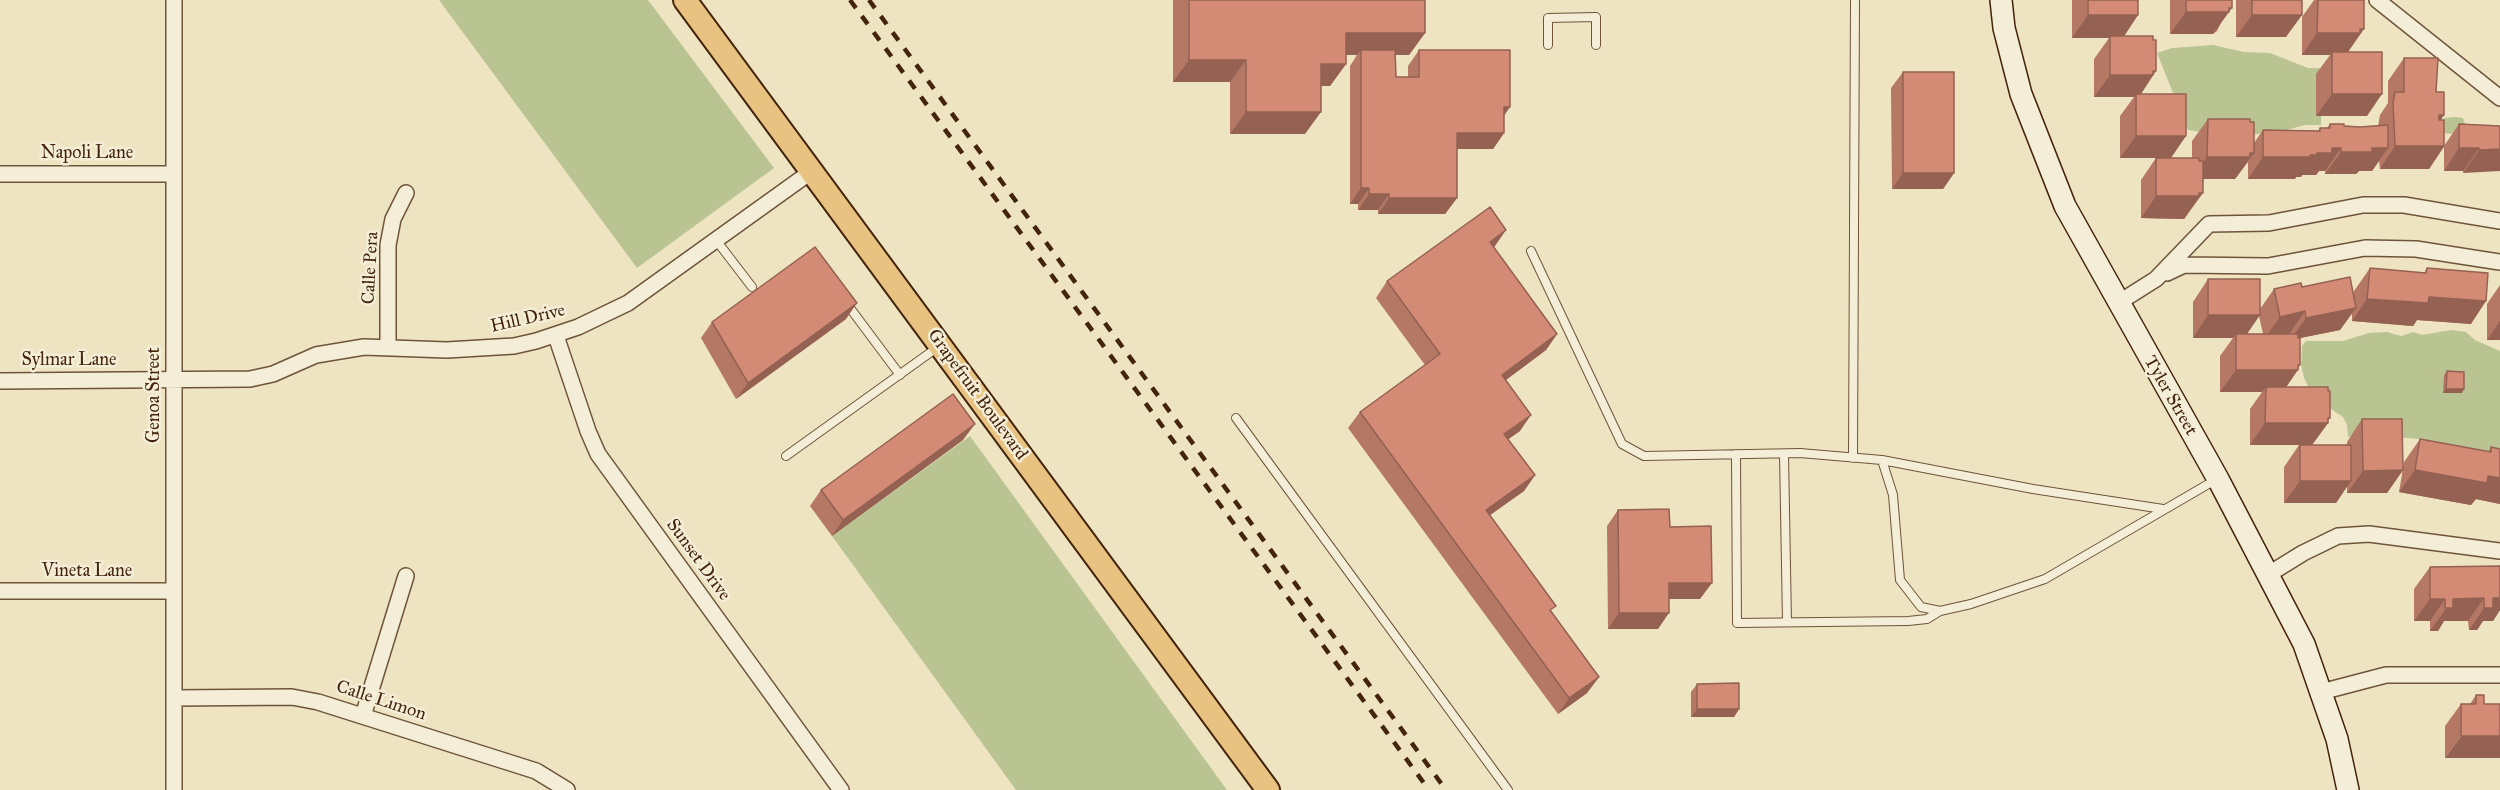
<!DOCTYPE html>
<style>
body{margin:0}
canvas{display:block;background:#eee4c1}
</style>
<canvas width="2500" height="790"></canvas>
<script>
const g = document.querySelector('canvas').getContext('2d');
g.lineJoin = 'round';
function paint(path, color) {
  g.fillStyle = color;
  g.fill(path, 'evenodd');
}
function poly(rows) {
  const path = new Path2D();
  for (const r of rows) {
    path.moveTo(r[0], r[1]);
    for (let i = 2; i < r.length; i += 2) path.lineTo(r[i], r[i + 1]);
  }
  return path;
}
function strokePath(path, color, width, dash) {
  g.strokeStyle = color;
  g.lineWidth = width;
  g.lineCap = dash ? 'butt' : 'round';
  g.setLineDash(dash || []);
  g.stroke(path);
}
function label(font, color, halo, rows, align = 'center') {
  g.font = font + ' "IM FELL Great Primer",serif';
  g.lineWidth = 5;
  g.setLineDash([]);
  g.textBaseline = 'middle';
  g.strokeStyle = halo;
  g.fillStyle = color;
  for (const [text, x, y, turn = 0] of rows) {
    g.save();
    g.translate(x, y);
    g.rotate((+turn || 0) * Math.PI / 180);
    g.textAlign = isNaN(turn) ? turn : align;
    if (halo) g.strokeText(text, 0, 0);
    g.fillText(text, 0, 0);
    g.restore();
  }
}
const green = poly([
 [439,0,648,0,774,168,637,268],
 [2213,45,2244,52,2270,53,2308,68,2321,68,2316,75,2316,116,2321,116,2321,125,2305,125,2279,132,2247,135,2208,133,2188,130,2157,53,2172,48],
 [2454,117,2463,118,2466,126,2453,134,2443,133,2440,126,2444,118],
 [2451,330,2466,332,2475,340,2500,351,2500,463,2418,439,2387,436,2348,437,2347,425,2343,417,2319,401,2311,392,2304,378,2301,365,2302,346,2306,341,2343,341,2369,333,2387,332,2401,336,2413,332,2422,335],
 [970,436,1227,790,1016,790,832,536]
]);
const lane = poly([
 [1548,45,1548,18,1596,17,1596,45],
 [716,240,752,287],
 [1531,251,1622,444,1644,456,1800,453,1882,460],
 [847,304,900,375],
 [1236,418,1508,790],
 [1736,454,1737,623,1908,621,1927,619,1940,611],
 [1784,454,1787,622],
 [786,456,938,347],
 [1853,458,1855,0],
 [2163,509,2033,489,1882,460,1893,495,1900,580,1921,607,1940,611,1971,604,2045,579,2217,479]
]);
const street = poly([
 [174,0,174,790],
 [2377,0,2500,98],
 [0,174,174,174],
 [2167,273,2184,265,2268,266,2365,248,2416,249,2500,262],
 [2118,303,2156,279,2209,224,2269,223,2363,205,2404,205,2500,221],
 [556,336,588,431,598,454,841,790],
 [388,347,388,245,393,219,406,193],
 [0,381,250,379,273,374,316,355,364,347,447,350,514,346,536,341,578,327,628,303,812,171],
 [2269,574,2303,553,2338,536,2369,534,2500,551],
 [0,591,174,591],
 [2321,692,2386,675,2500,675],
 [174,698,292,697,318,702,536,771,567,790],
 [363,716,406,576]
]);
const secondary = poly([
 [2001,0,2004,28,2021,94,2065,206,2218,479,2304,644,2337,739,2348,790]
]);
const primary = poly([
 [685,0,1268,790]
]);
const rail = poly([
 [850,0,1429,790],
 [869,0,1446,790]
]);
const wall = poly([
 [1173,0,1425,0,1425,33,1409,55,1396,55,1396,77,1408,77,1408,66,1419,50,1504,116,1504,133,1493,149,1457,149,1457,198,1445,214,1378,214,1378,210,1358,210,1358,204,1350,204,1350,66,1357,55,1346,55,1346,64,1330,86,1321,86,1305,134,1230,134,1230,82,1173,82],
 [2072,0,2138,0,2138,15,2123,36,2141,94,2171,158,2192,158,2192,141,2208,119,2254,143,2263,130,2318,131,2320,128,2327,128,2330,124,2360,127,2378,126,2380,115,2388,103,2388,81,2404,58,2436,92,2441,120,2444,146,2459,124,2500,126,2463,173,2463,171,2444,171,2444,147,2429,169,2380,169,2379,161,2372,171,2359,171,2356,174,2325,174,2325,171,2319,171,2316,175,2302,175,2301,177,2296,177,2295,179,2248,179,2248,162,2235,179,2203,179,2187,215,2184,219,2141,218,2141,180,2156,158,2120,158,2120,116,2134,97,2094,97,2094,59,2109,38,2072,38],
 [2170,0,2232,0,2217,31,2213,34,2170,34],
 [2236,0,2302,0,2286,37,2236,37],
 [2314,0,2364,0,2348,52,2367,116,2316,116,2316,74,2330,55,2302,55,2302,17],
 [1903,72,1954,173,1943,189,1892,189,1891,88],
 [1495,246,1493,247,1557,334,1546,350,1506,380,1520,431,1508,439,1535,475,1524,491,1489,516,1551,612,1599,677,1587,693,1558,714,1348,428,1360,412,1425,365,1376,298,1387,281],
 [2370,268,2424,273,2427,268,2471,324,2417,320,2413,326,2352,321,2352,313,2340,330,2300,338,2298,369,2286,387,2328,422,2328,423,2312,445,2347,445,2347,442,2362,419,2403,470,2387,493,2347,493,2347,486,2336,503,2284,503,2284,467,2299,445,2250,445,2250,409,2262,392,2220,392,2220,356,2233,338,2193,338,2193,302,2208,279,2260,309,2274,289,2302,287,2354,296,2354,291],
 [2259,316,2263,334,2247,334],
 [2500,285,2500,340,2487,340,2487,304],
 [846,319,736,399,701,338,712,322],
 [2447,371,2462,393,2443,393,2444,375],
 [2420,439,2488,452,2491,447,2500,449,2500,504,2476,499,2471,505,2399,492,2404,462],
 [963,440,832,536,810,506,821,490],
 [1618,510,1670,527,1700,599,1669,599,1658,629,1608,629,1607,526],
 [2500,566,2500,610,2493,621,2483,621,2477,630,2469,630,2468,621,2444,621,2438,631,2430,631,2430,621,2414,621,2414,589,2430,567],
 [1697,684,1739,709,1734,717,1691,717,1691,692],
 [2476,695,2484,704,2445,758,2445,726,2461,704,2470,704]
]);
const shadedWall = poly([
 [2232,8,2213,34,2170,34,2186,12],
 [2088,15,2138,15,2123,38,2072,38],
 [2252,15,2302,15,2286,37,2236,37],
 [2364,29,2348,52,2332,52,2330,55,2302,55,2317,33],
 [1346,33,1425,33,1409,55,1361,55,1361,50,1357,55,1331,55],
 [1189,60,1246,60,1230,82,1173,82],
 [1321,64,1346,64,1330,86,1305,86],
 [2156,71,2141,94,2136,94,2134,97,2094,97,2110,75],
 [2332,94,2382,94,2367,116,2316,116],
 [1504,107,1510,107,1499,123],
 [1246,112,1321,112,1305,134,1230,134],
 [2439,115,2444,115,2429,138],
 [1457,133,1504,133,1493,149,1445,149],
 [2136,136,2186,136,2171,158,2120,158],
 [2395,146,2444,146,2429,169,2380,169],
 [2332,148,2341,148,2325,171,2319,171,2316,175,2302,175,2301,177,2296,177,2295,179,2248,179,2263,157,2310,155],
 [2372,148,2388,148,2372,171,2359,171,2356,174,2325,174,2341,152],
 [2459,148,2479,148,2463,171,2444,171],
 [2500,149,2500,171,2463,173,2479,150],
 [2254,153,2235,179,2192,179,2207,157],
 [1903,173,1954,173,1943,189,1892,189],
 [1361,188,1369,188,1358,204,1350,204],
 [2203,193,2184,219,2141,218,2156,196],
 [1369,194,1389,194,1378,210,1358,210],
 [1389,198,1457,198,1445,214,1378,214],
 [1506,230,1495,246,1478,258,1490,242],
 [2429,297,2486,301,2471,324,2417,320,2413,326,2352,321,2367,299],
 [857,303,846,319,736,399,748,383],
 [2356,308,2340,330,2290,340,2306,318],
 [2305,311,2289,334,2264,339,2280,317],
 [2208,315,2260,315,2244,338,2236,334,2233,338,2193,338],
 [2500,321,2500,340,2487,340],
 [1557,334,1546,350,1491,391,1502,375],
 [2300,365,2297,370,2298,370,2282,393,2266,387,2262,392,2220,392,2236,370],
 [2446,389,2464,389,2462,393,2443,393],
 [1531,415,1520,431,1493,450,1504,434],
 [2330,418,2326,423,2328,423,2312,445,2250,445,2265,423],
 [975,424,963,440,832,536,843,520],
 [2403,470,2387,493,2347,493,2363,471],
 [2415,470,2488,476,2500,478,2500,504,2476,499,2471,505,2399,492],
 [1535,475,1524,491,1474,526,1486,510],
 [2300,481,2351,481,2336,503,2284,503],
 [1669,583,1712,583,1700,599,1658,599],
 [2484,598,2468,621,2444,621,2438,631,2430,631,2453,599],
 [2493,598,2500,598,2500,610,2493,621,2483,621,2477,630,2469,630,2484,608],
 [2430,599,2445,599,2430,621,2414,621],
 [1619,613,1669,613,1658,629,1608,629],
 [1599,677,1587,693,1558,714,1569,698],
 [1697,709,1739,709,1734,717,1691,717],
 [2461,736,2500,736,2500,758,2445,758]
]);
const building = poly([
 [1189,0,1425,0,1425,33,1346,33,1346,64,1321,64,1321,112,1246,112,1246,60,1189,60,1189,0],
 [2088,0,2138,0,2138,15,2088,15,2088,0],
 [2186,0,2232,0,2232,8,2229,8,2229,12,2186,12,2186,0],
 [2252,0,2302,0,2302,15,2252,15,2252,0],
 [2318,0,2364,0,2364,29,2360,29,2360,33,2317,33,2318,0],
 [2110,36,2153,36,2153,40,2156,40,2156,71,2153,71,2153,75,2110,75,2110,36],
 [1361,50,1395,50,1396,77,1419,77,1419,50,1510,50,1510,107,1504,107,1504,133,1457,133,1457,198,1389,198,1389,194,1369,194,1369,188,1361,188,1361,50],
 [2332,52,2382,52,2382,94,2332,94,2332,52],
 [2404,58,2438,58,2436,92,2444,92,2444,115,2439,115,2439,120,2444,120,2444,146,2395,146,2393,103,2395,92,2404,92,2404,58],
 [1903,72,1954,72,1954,173,1903,173,1903,72],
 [2136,94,2186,94,2186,136,2136,136,2136,94],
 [2208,119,2250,119,2250,122,2254,122,2254,153,2250,153,2250,157,2207,157,2208,119],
 [2330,124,2344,124,2344,126,2360,127,2388,125,2388,148,2372,148,2372,152,2341,152,2341,148,2332,148,2332,153,2317,153,2317,155,2310,155,2310,157,2263,157,2263,130,2320,131,2320,128,2330,128,2330,124],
 [2459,124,2500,126,2500,149,2479,150,2479,148,2459,148,2459,124],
 [2156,158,2199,158,2199,161,2203,161,2203,193,2199,193,2199,196,2156,196,2156,158],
 [1490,207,1506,230,1490,242,1557,334,1502,375,1531,415,1504,434,1535,475,1486,510,1556,606,1550,610,1599,677,1569,698,1360,412,1440,354,1387,281,1490,207],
 [815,247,857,303,748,383,712,322,815,247],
 [2370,268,2426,273,2427,268,2488,273,2486,301,2429,297,2428,303,2367,299,2370,268],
 [2350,277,2356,308,2306,318,2305,311,2280,317,2274,289,2301,283,2302,287,2350,277],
 [2208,279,2260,279,2260,315,2208,315,2208,279],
 [2236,334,2298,334,2298,338,2300,338,2300,365,2298,365,2298,370,2236,370,2236,334],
 [2447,371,2464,372,2464,389,2446,389,2447,371],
 [2266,387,2328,387,2328,391,2330,391,2330,418,2328,418,2328,423,2265,423,2266,387],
 [953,394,975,424,843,520,821,490,953,394],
 [2362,419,2402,419,2403,470,2363,471,2362,419],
 [2420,439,2491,452,2491,447,2500,449,2500,478,2488,476,2487,483,2415,470,2420,439],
 [2300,445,2351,445,2351,481,2300,481,2300,445],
 [1669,509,1670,527,1711,526,1712,583,1669,583,1669,613,1619,613,1618,510,1669,509],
 [2500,566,2500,598,2493,598,2493,608,2484,608,2484,598,2453,599,2453,608,2445,608,2445,599,2430,599,2430,567,2500,566],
 [1739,683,1739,709,1697,709,1697,684,1739,683],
 [2476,695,2484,695,2484,704,2500,704,2500,736,2461,736,2461,704,2476,704,2476,695]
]);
const streetNames = [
 ["Napoli Lane",87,154],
 ["Calle Pera",371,268,-87],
 ["Hill Drive",528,319,-13],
 ["Sylmar Lane",69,361],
 ["Genoa Street",155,395,-90],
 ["Grapefruit Boulevard",977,395,54],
 ["Tyler Street",2170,396,60],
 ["Sunset Drive",698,560,54],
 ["Vineta Lane",87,572],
 ["Calle Limon",381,701,18]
];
paint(green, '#bac492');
strokePath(lane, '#6e5439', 10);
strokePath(street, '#6e5439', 18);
strokePath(secondary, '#44240c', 24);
strokePath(primary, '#44240c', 26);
strokePath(lane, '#f4edd7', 8);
strokePath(street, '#f4edd7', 15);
strokePath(secondary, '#f4edd7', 21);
strokePath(primary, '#e7c280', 22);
strokePath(rail, '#44240c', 4.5, [10, 10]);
paint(wall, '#b57865');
paint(shadedWall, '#946152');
paint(building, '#d38b75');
strokePath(building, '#946152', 1.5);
label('18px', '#44240c', '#f4edd7', streetNames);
</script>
